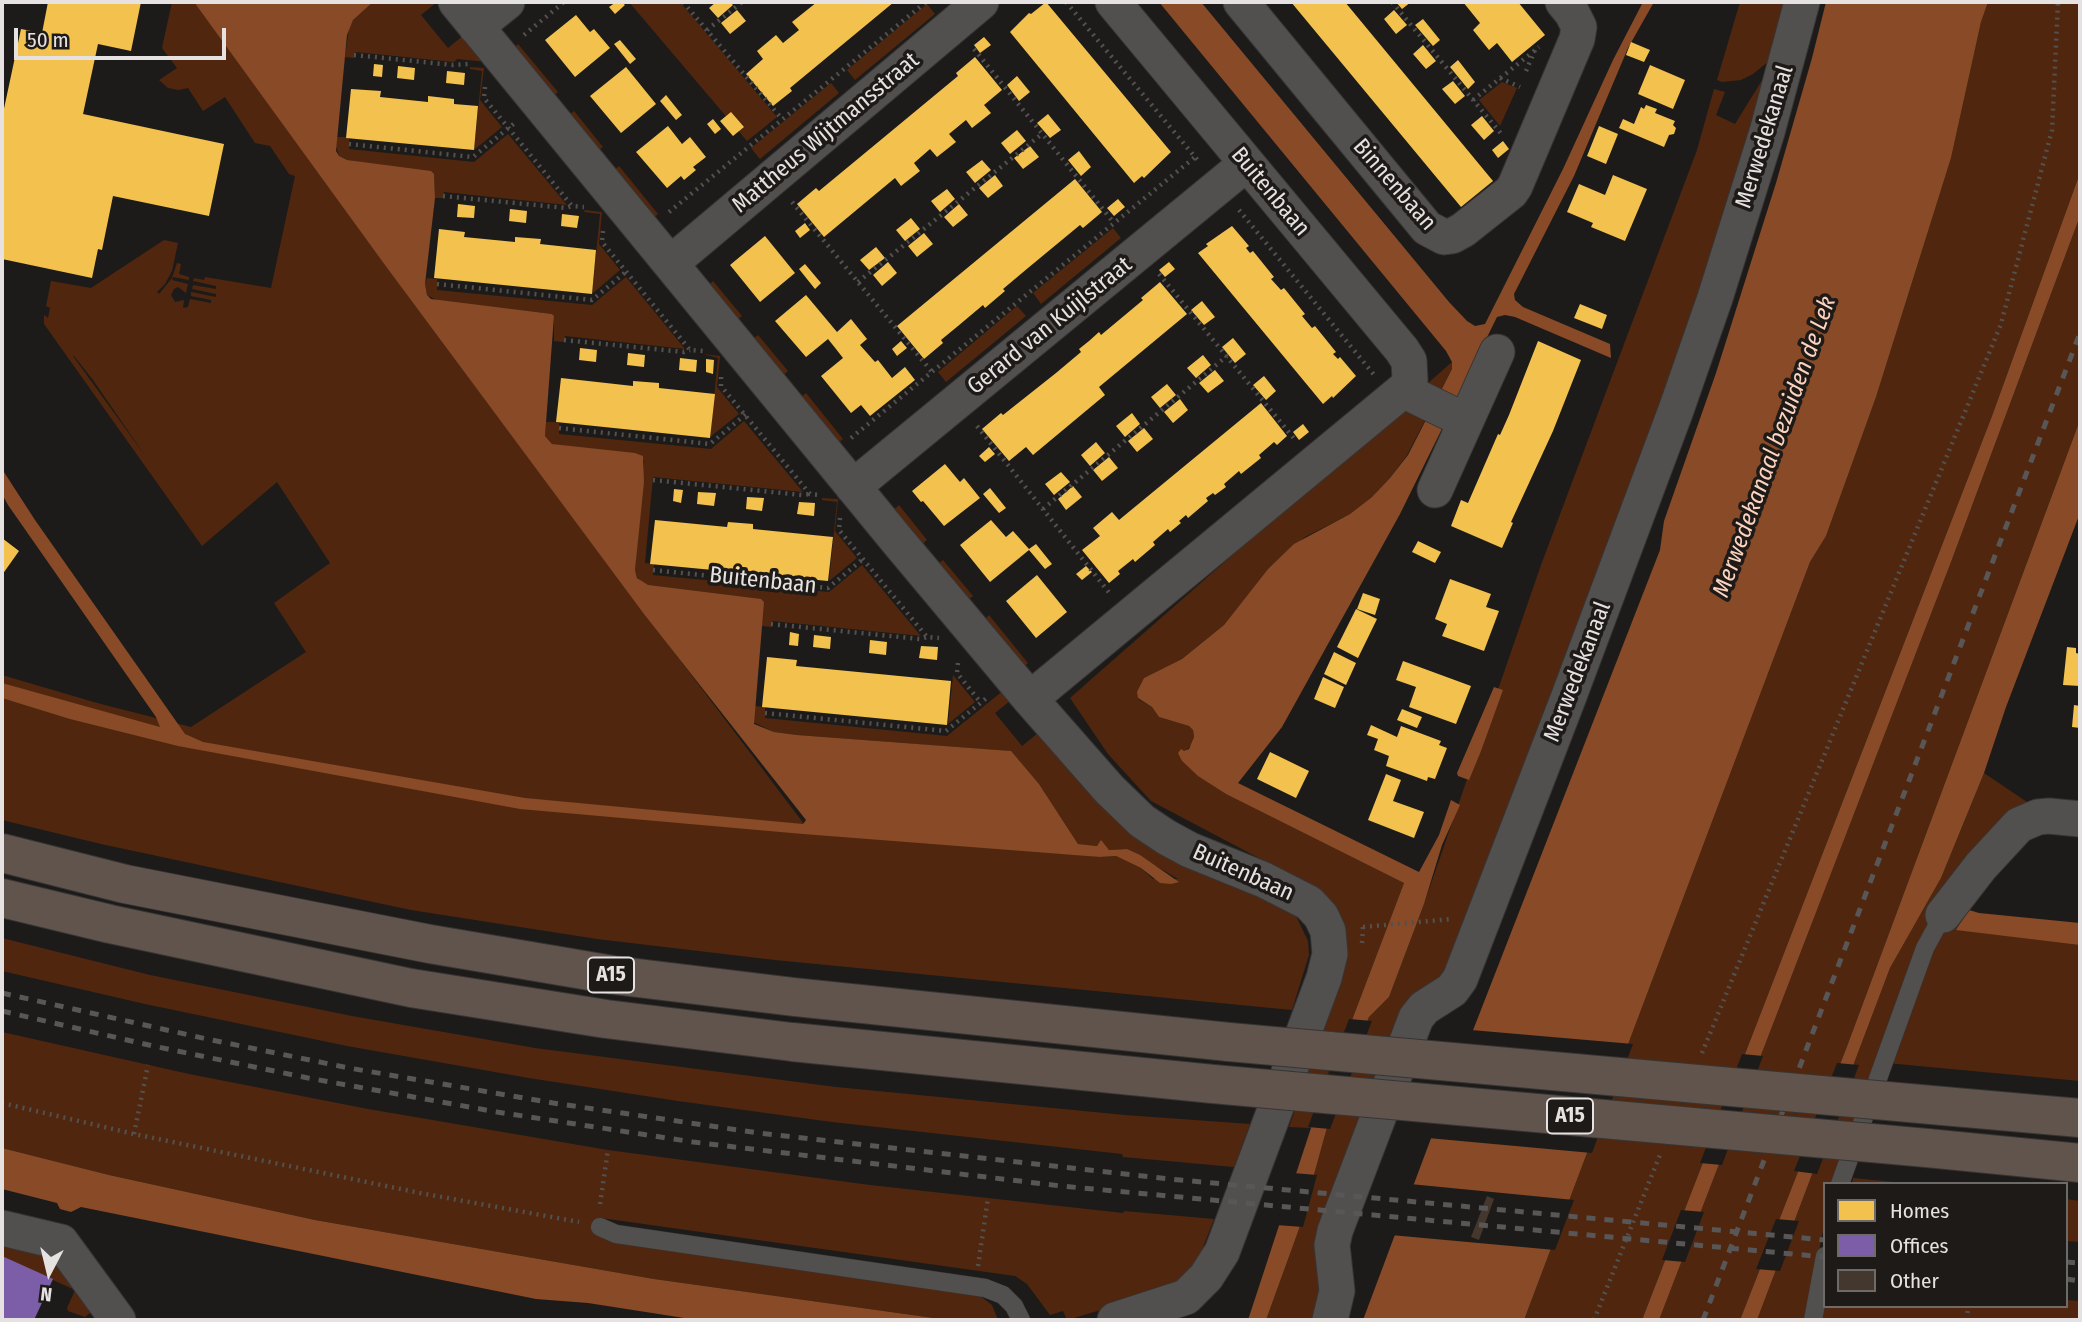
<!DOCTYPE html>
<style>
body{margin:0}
#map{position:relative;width:2082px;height:1322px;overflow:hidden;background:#1d1b19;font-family:"Fira Sans Condensed",sans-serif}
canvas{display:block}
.frame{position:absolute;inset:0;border:4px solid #e5e2e1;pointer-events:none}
.legend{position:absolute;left:1823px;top:1182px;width:245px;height:126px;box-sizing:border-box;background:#1e1a18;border:2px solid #6e6a68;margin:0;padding:9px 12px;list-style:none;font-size:21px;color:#e5e2e1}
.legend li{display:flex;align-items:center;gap:14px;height:35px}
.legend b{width:35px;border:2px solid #6e6a68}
.north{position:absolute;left:14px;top:1238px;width:70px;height:70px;-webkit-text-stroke:5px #1e1a18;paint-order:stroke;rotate:187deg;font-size:19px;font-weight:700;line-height:28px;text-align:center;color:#e5e2e1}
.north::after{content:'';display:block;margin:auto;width:24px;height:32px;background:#e5e2e1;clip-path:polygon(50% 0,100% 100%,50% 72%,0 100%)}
.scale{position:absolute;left:14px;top:28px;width:212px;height:32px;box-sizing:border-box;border:4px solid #e5e2e1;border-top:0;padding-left:9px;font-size:21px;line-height:24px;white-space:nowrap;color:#e5e2e1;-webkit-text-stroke:5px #1e1a18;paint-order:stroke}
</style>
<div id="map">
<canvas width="2082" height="1322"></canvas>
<div class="frame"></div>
<ul class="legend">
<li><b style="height:19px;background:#f2c14e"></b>Homes</li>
<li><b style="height:19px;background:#7b5ea7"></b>Offices</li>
<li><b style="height:19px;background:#44372d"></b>Other</li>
</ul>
<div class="north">N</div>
<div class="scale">50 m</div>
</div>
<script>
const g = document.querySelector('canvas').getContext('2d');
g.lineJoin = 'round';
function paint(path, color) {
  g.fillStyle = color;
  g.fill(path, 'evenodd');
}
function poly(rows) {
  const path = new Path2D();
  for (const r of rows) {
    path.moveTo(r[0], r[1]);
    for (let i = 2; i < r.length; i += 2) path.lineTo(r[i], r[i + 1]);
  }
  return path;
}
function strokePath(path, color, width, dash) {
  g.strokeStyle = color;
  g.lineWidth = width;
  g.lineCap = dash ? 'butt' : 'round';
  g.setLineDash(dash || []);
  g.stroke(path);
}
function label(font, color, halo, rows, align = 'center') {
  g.font = font + ' "Fira Sans Condensed",sans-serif';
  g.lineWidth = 7;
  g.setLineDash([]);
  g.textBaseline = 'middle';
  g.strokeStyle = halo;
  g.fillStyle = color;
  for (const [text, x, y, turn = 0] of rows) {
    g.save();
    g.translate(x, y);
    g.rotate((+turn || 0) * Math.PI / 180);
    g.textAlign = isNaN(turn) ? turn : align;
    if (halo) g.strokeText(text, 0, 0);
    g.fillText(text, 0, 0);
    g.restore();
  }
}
const green = poly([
 [172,2,194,2,637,603,804,824,1100,857,1116,856,1141,868,1153,879,1178,879,1127,849,1109,850,1100,844,1097,846,1078,844,1039,784,1009,751,797,735,774,732,753,722,754,706,765,707,765,718,947,736,1004,690,1010,701,995,713,1022,746,1038,733,1144,843,1188,868,1274,899,1296,916,1308,941,1309,955,1292,1010,775,960,597,939,411,910,101,844,2,820,2,675,97,703,191,727,306,652,274,603,330,563,277,482,202,546,44,324,44,315,48,318,50,308,46,306,51,281,91,288,164,240,178,243,172,271,165,284,157,292,159,294,172,278,177,263,181,264,179,274,189,277,189,280,173,277,172,280,188,284,186,293,178,287,174,289,171,295,175,302,184,300,183,308,188,307,190,299,211,303,211,300,191,296,191,292,216,297,216,294,192,289,193,285,216,289,216,286,193,281,194,278,204,280,205,277,271,288,295,176,289,174,270,146,255,143,225,97,203,111,188,88,179,90,168,88,159,80,177,68,162,48],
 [74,356,93,380,146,457,73,356],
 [373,2,437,2,421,15,448,48,464,35,487,62,457,59,454,62,355,52,354,58,345,57,349,28,353,20],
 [629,2,680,2,777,117,747,141],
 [1740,2,1795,2,1769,61,1753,74,1741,80,1722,82,1717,80],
 [1988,2,2080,2,2080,173,1992,416,1642,1320,1524,1320,1810,562,1826,536,1876,397,1951,158,1981,22],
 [927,4,935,14,855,80,847,70],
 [518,44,558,92,552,97,513,49],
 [470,67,484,68,480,100,502,127,474,150,482,71,470,69],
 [1774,69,1765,118,1451,982,1416,1005,1324,1320,1266,1320,1299,1229,1328,1124,1369,1017,1389,997,1424,904,1541,565,1697,150,1714,89,1725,92,1716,115,1735,124,1761,82],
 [1502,82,1517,88,1500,126,1479,100],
 [831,83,839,93,760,159,751,148],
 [574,111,603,147,597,151,568,116],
 [508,134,567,205,444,192,443,198,435,198,434,176,347,160,339,156,336,146,337,137,344,137,349,138,349,149,474,162],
 [619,166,658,214,652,219,613,171],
 [585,210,602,212,599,244,620,270,592,294,600,214,584,212],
 [2080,216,2080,420,1846,1049,1740,1320,1659,1320,1951,562],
 [1113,228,1121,238,1041,304,1033,293],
 [626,277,685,349,565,336,564,342,554,341,554,316,552,314,438,301,427,295,425,284,427,278,437,279,437,290,592,305],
 [713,281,742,316,736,321,708,286],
 [1017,306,1026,316,946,382,938,372],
 [758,335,788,371,782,376,752,340],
 [703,354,720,356,717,387,739,414,710,437,718,358],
 [1452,362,1452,369,1429,413,1407,455,1390,478,1372,497,1350,514,1305,537,1268,569,1224,625,1182,659,1144,678,1138,699,1152,707,1159,717,1189,726,1193,730,1194,737,1191,745,1181,756,1182,761,1199,776,1226,794,1404,883,1311,1128,1289,1127,1341,980,1310,885,1151,801,1108,754,1070,698],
 [806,393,843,439,837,444,800,398],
 [744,421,803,492,653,477,645,563,654,564,653,575,829,592,862,565,921,636,772,621,771,627,762,626,762,623,645,585,637,577,635,570,644,460,552,444,545,436,546,422,554,422,559,423,559,434,711,449],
 [822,498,838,499,835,531,857,558,829,581,837,502,822,500],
 [899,505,927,540,921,545,892,511],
 [943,560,973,596,967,601,937,565],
 [989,615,1028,663,1023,668,983,621],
 [953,675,975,702,948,724],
 [1984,773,2027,802,1939,909,2080,927,2080,1081,1876,1062,1833,1184,1825,1184,1825,1220,1806,1320,1757,1320,1890,968,1941,878],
 [2,938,150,975,352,1016,535,1048,836,1087,1125,1115,1250,1124,1234,1167,1123,1157,1122,1154,832,1122,678,1101,529,1078,347,1046,145,1004,2,971],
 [2,1032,189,1074,368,1109,608,1150,870,1185,1123,1213,1124,1211,1214,1219,1200,1255,1178,1283,1165,1291,1067,1320,1063,1311,1050,1315,1027,1284,1015,1276,601,1218,599,1234,979,1295,992,1305,998,1320,948,1320,654,1279,315,1220,109,1175,2,1148],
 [1853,1178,1914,1184,1852,1184],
 [2066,1199,2080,1201,2080,1242,2066,1241],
 [2,1242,51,1255,91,1310,90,1313,85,1317,68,1311,67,1308,75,1290,2,1257],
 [2066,1300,2080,1301,2080,1320,1822,1320,1825,1304,1825,1306,2066,1306]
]);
const water = poly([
 [194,2,373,2,353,20,347,35,336,151,339,156,347,160,431,171,434,174,435,198,425,284,427,295,431,299,552,314,554,316,545,436,552,444,635,453,643,456,644,482,635,570,637,578,648,585,761,599,764,602,754,724,774,732,797,735,1011,751,1039,784,1078,844,1097,846,1101,840,1109,850,1127,849,1140,855,1179,882,1171,884,1160,883,1141,868,1116,856,1100,857,803,834,520,809,178,746,70,719,2,698,2,683,160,727,156,717,8,505,2,494,2,469,35,520,185,734,203,742,525,798,803,824,806,820,644,614,385,265],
 [1159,2,1201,2,1449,302,1467,321,1475,326,1485,324,1563,169,1613,60,1643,2,1654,2,1628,48,1574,176,1514,294,1515,300,1523,307,1610,344,1611,358,1515,317,1505,315,1497,317,1400,514,1282,727,1238,783,1419,872,1439,835,1451,800,1460,805,1442,845,1424,904,1389,997,1369,1017,1328,1124,1299,1229,1266,1320,1248,1320,1311,1128,1404,883,1226,794,1198,776,1182,761,1178,753,1181,749,1184,751,1189,749,1194,737,1193,730,1189,726,1159,717,1152,707,1138,698,1137,692,1144,678,1182,659,1224,625,1268,569,1294,544,1350,514,1372,497,1390,478,1408,455,1452,369,1452,362,1446,351],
 [1826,2,1988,2,1981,22,1951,158,1876,397,1826,536,1810,562,1524,1320,1363,1320,1433,1133,1660,550,1664,521,1716,373,1776,183,1812,58],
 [2080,173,2080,216,1951,562,1659,1320,1642,1320,1992,416],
 [2080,420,2080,513,2006,707,1984,773,1941,878,1890,968,1757,1320,1740,1320,1846,1049],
 [1494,687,1503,690,1481,751,1469,780,1458,776,1457,773],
 [1969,910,1979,913,2080,923,2080,945,1956,930],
 [2,1148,109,1175,315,1220,654,1279,948,1320,697,1320,588,1303,536,1299,81,1207,71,1212,60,1209,57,1203,2,1189]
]);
const pier = poly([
 [1349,1019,1372,1021,1330,1129,1308,1127],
 [1471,1030,1633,1044,1592,1153,1428,1138],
 [1742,1054,1763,1056,1722,1165,1700,1163],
 [1837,1063,1859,1065,1817,1174,1794,1171],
 [1293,1173,1317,1175,1303,1227,1276,1225],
 [1410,1184,1574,1200,1555,1250,1391,1235],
 [1681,1210,1704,1212,1685,1262,1662,1260],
 [1776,1219,1799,1221,1780,1271,1756,1269]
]);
const homes = poly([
 [48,2,141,2,131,51,98,44,83,114,224,144,209,216,113,196,102,250,98,249,92,278,2,259,2,118,21,29,42,33],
 [616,2,621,2,625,5,615,14,609,7],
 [716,2,730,2,733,5,718,18,709,8],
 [817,2,894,2,790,88,792,91,773,106,746,74,763,59,757,51,776,35,783,43,799,30,792,22],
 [1046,2,1171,152,1144,178,1142,176,1134,183,1010,32,1029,13,1031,14],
 [1291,2,1345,2,1493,181,1461,207],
 [1396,2,1411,2,1402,9],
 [1463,2,1518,2,1545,35,1512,62,1497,43,1489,50,1473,30,1480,23],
 [737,10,746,21,730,34,721,23],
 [1394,10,1407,25,1396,34,1384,19],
 [576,15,590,32,594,29,610,48,575,77,545,40],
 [1423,19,1440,40,1433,46,1415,25],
 [984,37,991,45,980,53,974,45],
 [620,40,636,59,630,64,614,44],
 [1631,42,1650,50,1644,62,1626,55],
 [1423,45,1436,61,1426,69,1413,54],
 [975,57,1002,90,984,105,991,113,972,128,966,120,949,134,956,142,937,157,930,149,914,163,920,171,901,186,895,178,824,237,797,204,816,188,819,191,871,148,958,76,956,73],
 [1458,60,1475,82,1468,89,1450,67],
 [374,64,383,65,382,77,373,76],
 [1650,65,1685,80,1673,109,1638,94],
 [398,66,415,68,414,80,397,78],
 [626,67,656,104,621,133,590,96],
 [447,71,465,73,464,85,446,83],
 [1017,76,1030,92,1019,101,1007,85],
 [1453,81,1465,96,1455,104,1442,89],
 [351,89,381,91,380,97,428,102,428,96,454,99,454,104,478,106,474,150,346,138],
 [666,95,682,115,676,120,660,101],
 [1646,105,1657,109,1655,113,1675,121,1673,125,1676,128,1674,134,1669,135,1664,147,1619,128,1623,119,1634,124,1641,107,1644,109],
 [731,112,744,127,733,136,720,121],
 [1048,114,1061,130,1050,138,1037,123],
 [1482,116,1494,131,1484,140,1471,125],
 [713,119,721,129,715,134,707,124],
 [668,126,682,144,690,137,706,157,693,167,696,170,684,180,681,176,667,188,636,152],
 [1599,126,1618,134,1606,164,1587,156],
 [1017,130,1026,141,1010,154,1001,143],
 [1503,141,1509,149,1498,158,1492,150],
 [1030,146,1039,157,1023,169,1014,158],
 [1079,151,1091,167,1081,176,1068,160],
 [982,160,991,170,975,183,966,172],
 [995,175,1003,186,988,198,979,188],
 [1613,175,1647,189,1625,241,1591,227,1593,223,1567,212,1579,184,1605,195],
 [1075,179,1102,212,1083,228,1080,225,1028,268,1003,289,1005,291,985,308,983,305,958,326,941,340,943,343,924,359,897,326],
 [947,189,955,199,940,212,931,201],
 [1118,199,1125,207,1114,216,1107,208],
 [458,204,475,206,474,218,457,217],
 [959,204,968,215,953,227,944,217],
 [510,209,527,211,526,223,509,221],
 [562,214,579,216,577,228,561,226],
 [911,218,920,229,905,241,896,230],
 [805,223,810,230,800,238,795,231],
 [1232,226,1249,246,1246,248,1250,253,1253,251,1274,277,1271,279,1281,290,1284,288,1305,314,1302,316,1312,328,1315,326,1336,352,1333,354,1338,359,1340,357,1356,376,1333,398,1332,396,1323,404,1198,253,1208,246,1206,244],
 [439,229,465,232,464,237,515,242,515,237,541,239,540,244,596,250,592,294,434,278],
 [924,233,933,244,917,257,908,246],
 [765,236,795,273,760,302,730,265],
 [876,247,885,258,869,270,860,260],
 [888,262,897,273,882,286,873,275],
 [1169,262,1175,269,1165,277,1159,270],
 [805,264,821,283,815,289,799,269],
 [1160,282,1187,314,1099,387,1105,395,1033,455,1026,447,1009,461,982,429,1001,413,1003,415,1056,373,1081,352,1079,349,1089,341,1099,332,1101,335,1143,300,1141,298],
 [806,295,837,332,851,319,867,339,860,345,875,362,878,360,892,378,905,367,915,380,870,416,861,405,851,413,821,376,843,358,836,349,828,339,806,357,775,321],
 [1202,301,1215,317,1204,325,1191,310],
 [1580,304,1607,315,1602,329,1574,318],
 [1233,338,1246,354,1235,363,1222,347],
 [901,341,907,348,897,356,892,349],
 [1538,341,1581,360,1553,431,1511,522,1513,523,1502,548,1451,526,1461,500,1468,503,1498,434,1500,435,1509,415],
 [580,348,597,350,596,362,579,360],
 [628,353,645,355,644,367,627,365],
 [1203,355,1211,365,1196,378,1187,368],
 [680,358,697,360,696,372,679,370],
 [706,359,714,360,713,374,706,372],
 [1215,370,1224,381,1208,393,1199,383],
 [1264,376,1276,391,1266,400,1253,385],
 [561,378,633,386,633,381,659,383,659,388,715,394,710,438,556,422],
 [1167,384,1176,395,1160,408,1151,397],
 [1180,399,1188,410,1173,423,1164,412],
 [1261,403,1287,436,1277,445,1274,442,1259,455,1261,458,1241,474,1239,471,1224,484,1226,487,1215,495,1213,493,1206,498,1208,501,1188,518,1186,515,1179,521,1181,523,1170,532,1168,529,1153,542,1155,545,1135,562,1133,559,1118,571,1120,574,1109,583,1082,550,1100,536,1093,528,1112,512,1119,520],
 [1132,413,1140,424,1125,437,1116,426],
 [1303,424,1309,432,1299,440,1293,432],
 [1144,428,1153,439,1137,452,1128,441],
 [1096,442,1105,453,1090,466,1081,455],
 [989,447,995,454,985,462,979,456],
 [1109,457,1118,468,1102,481,1093,470],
 [945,464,960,482,964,478,980,498,944,526,923,501,921,502,912,491],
 [1061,472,1070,482,1054,495,1045,484],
 [1073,486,1082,497,1066,510,1058,499],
 [990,488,1006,508,999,513,983,494],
 [674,489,683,490,681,503,673,501],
 [698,492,716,493,714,506,697,504],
 [747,497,764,498,762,511,746,509],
 [799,502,815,503,814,516,797,514],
 [655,520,727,527,728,522,753,524,753,529,833,537,828,581,650,564],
 [991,520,1006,537,1013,531,1029,549,1036,544,1052,564,1045,569,1029,550,990,582,960,545],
 [2,538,19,551,2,575],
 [1418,541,1441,552,1435,563,1412,552],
 [1086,566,1092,572,1082,580,1076,574],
 [1037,575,1067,612,1036,638,1006,601],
 [1450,579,1491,594,1486,607,1499,611,1484,651,1442,636,1447,624,1435,619],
 [1363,593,1380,599,1375,615,1357,609],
 [1356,609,1377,619,1358,658,1337,647],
 [790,632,799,634,798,646,789,645],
 [814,635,831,637,830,649,813,647],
 [870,640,887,642,886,655,869,653],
 [921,646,938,647,937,660,919,658],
 [2067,647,2076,648,2076,653,2080,654,2080,686,2063,685],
 [1334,652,1356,663,1346,685,1324,674],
 [767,657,797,660,796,666,951,681,947,725,762,707],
 [1403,661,1471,686,1456,724,1409,707,1416,687,1396,680],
 [1323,677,1344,687,1335,708,1314,699],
 [2074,705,2080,706,2080,728,2072,727],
 [1402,709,1422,717,1417,728,1397,720],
 [1371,725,1397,737,1401,726,1441,741,1439,745,1447,748,1435,779,1428,777,1427,781,1386,766,1389,756,1374,750,1378,739,1367,735],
 [1270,752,1309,771,1296,798,1257,779],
 [1386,774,1401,780,1393,801,1424,812,1414,838,1368,820]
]);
const offices = poly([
 [2,1256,53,1279,34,1320,2,1320]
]);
const building = poly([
 [1487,1196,1494,1199,1479,1240,1471,1237]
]);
const path = poly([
 [683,2,782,119],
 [1066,2,1200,163],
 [1392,2,1503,136],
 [707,30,742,2],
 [524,35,564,2],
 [974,49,1114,223],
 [354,55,453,65,469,64],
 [1526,71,1535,50],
 [1500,78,1520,87],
 [485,87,484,98,572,206,584,207],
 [1473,100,1539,47],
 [349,144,473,157,517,121],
 [443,196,566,208,572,206],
 [792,202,932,372],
 [1239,210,1375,376],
 [669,212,926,2],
 [603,231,602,242,690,350,703,351],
 [1159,274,1296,441],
 [858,282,1042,134],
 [437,284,592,300,627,271],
 [564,340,684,352,690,350],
 [721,377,721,386,810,494,820,495],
 [977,426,1111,595],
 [559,428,710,444,746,414],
 [851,438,1195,157],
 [653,480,802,495,810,494],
 [1043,509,1227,356],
 [840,518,839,530,927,637,939,638],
 [653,570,828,588,863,559],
 [771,624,920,639,927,637],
 [958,663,957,673,981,703],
 [765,713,946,731,989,696],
 [1363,927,1452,919],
 [1362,943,1363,927],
 [1702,1053,2001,324,2052,130,2058,2],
 [2,1103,134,1134,420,1193,579,1222],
 [134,1134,148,1065],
 [600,1204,608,1150],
 [978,1266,988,1198],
 [1594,1320,1660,1155],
 [1967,1320,1968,1306]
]);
const service = poly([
 [1840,1184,1925,948,1943,915],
 [600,1227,616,1234,985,1288,1003,1295,1014,1306,1021,1320],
 [1813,1320,1825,1256]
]);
const minor = poly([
 [456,2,896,539,1030,699,1109,789,1142,821,1166,837,1190,850,1264,880,1309,903,1321,916,1328,931,1330,954,1324,978,1222,1252,1206,1277,1186,1297,1115,1320],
 [1241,2,1427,228,1444,237,1452,236,1463,230,1511,192,1515,186,1577,39,1579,27,1572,13,1563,2],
 [476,27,507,2],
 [671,263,981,2],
 [1407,387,1415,396,1466,421],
 [853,487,1246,164],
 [1435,490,1497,352],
 [1030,699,1407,387,1410,380,1409,361,1402,350,1113,2],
 [1943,915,1981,866,2019,825,2038,817,2049,816,2080,819],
 [2,1228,61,1242,118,1320],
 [1330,1320,1337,1291,1332,1245,1335,1231,1416,1018,1424,1008,1452,990,1460,979,1569,696,1676,410,1715,298,1767,132,1802,2]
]);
const motorway = poly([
 [2,853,125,884,430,944,613,975,794,997,1229,1042],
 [2,898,110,924,411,988,606,1019,792,1042,1213,1084],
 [1943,1106,2080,1118],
 [1927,1148,2080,1163]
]);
const rail = poly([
 [2,993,207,1039,349,1068,553,1103,759,1133,1170,1179,1825,1240],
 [2,1011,153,1046,308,1078,497,1112,693,1142,1061,1186,1825,1257],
 [2066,1262,2080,1263],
 [2066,1279,2080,1281],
 [1703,1320,2080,333]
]);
const motorwayBridge = poly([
 [1229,1042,1943,1106],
 [1213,1084,1927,1148]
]);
const shields = [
 [611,975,46],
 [1570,1116,46]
];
const shieldNames = [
 ["A15",611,975],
 ["A15",1570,1116]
];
const streetNames = [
 ["Mattheus Wijtmansstraat",826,133,-40],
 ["Merwedekanaal",1765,137,-73],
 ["Binnenbaan",1394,185,49],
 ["Buitenbaan",1270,192,50],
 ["Gerard van Kuijlstraat",1050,326,-39],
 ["Buitenbaan",763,581,6],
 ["Merwedekanaal",1578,672,-69],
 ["Buitenbaan",1243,873,24]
];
const waterNames = [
 ["Merwedekanaal bezuiden de Lek",1775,447,-70]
];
paint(green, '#50270e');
paint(water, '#884a27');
paint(pier, '#1d1b19');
paint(homes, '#f2c14e');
paint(offices, '#7b5ea7');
paint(building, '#44372d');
strokePath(service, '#373534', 19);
strokePath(minor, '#373534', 37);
strokePath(motorway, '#373534', 40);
strokePath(path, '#535150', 4.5, [2, 5]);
strokePath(service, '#52504f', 18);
strokePath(minor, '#52504f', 35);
strokePath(motorway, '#61544d', 38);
strokePath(rail, '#585656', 5, [9, 9]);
strokePath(motorwayBridge, '#373534', 40, []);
strokePath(motorwayBridge, '#61544d', 38);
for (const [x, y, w] of shields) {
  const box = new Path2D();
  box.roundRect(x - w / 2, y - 17.5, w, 35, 5);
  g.fillStyle = '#1e1a18';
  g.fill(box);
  strokePath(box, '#e5e2e1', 2);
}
label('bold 21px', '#e5e2e1', null, shieldNames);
label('23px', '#e5e2e1', '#1e1a18', streetNames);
label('italic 24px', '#fcd3be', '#1e1a18', waterNames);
</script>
